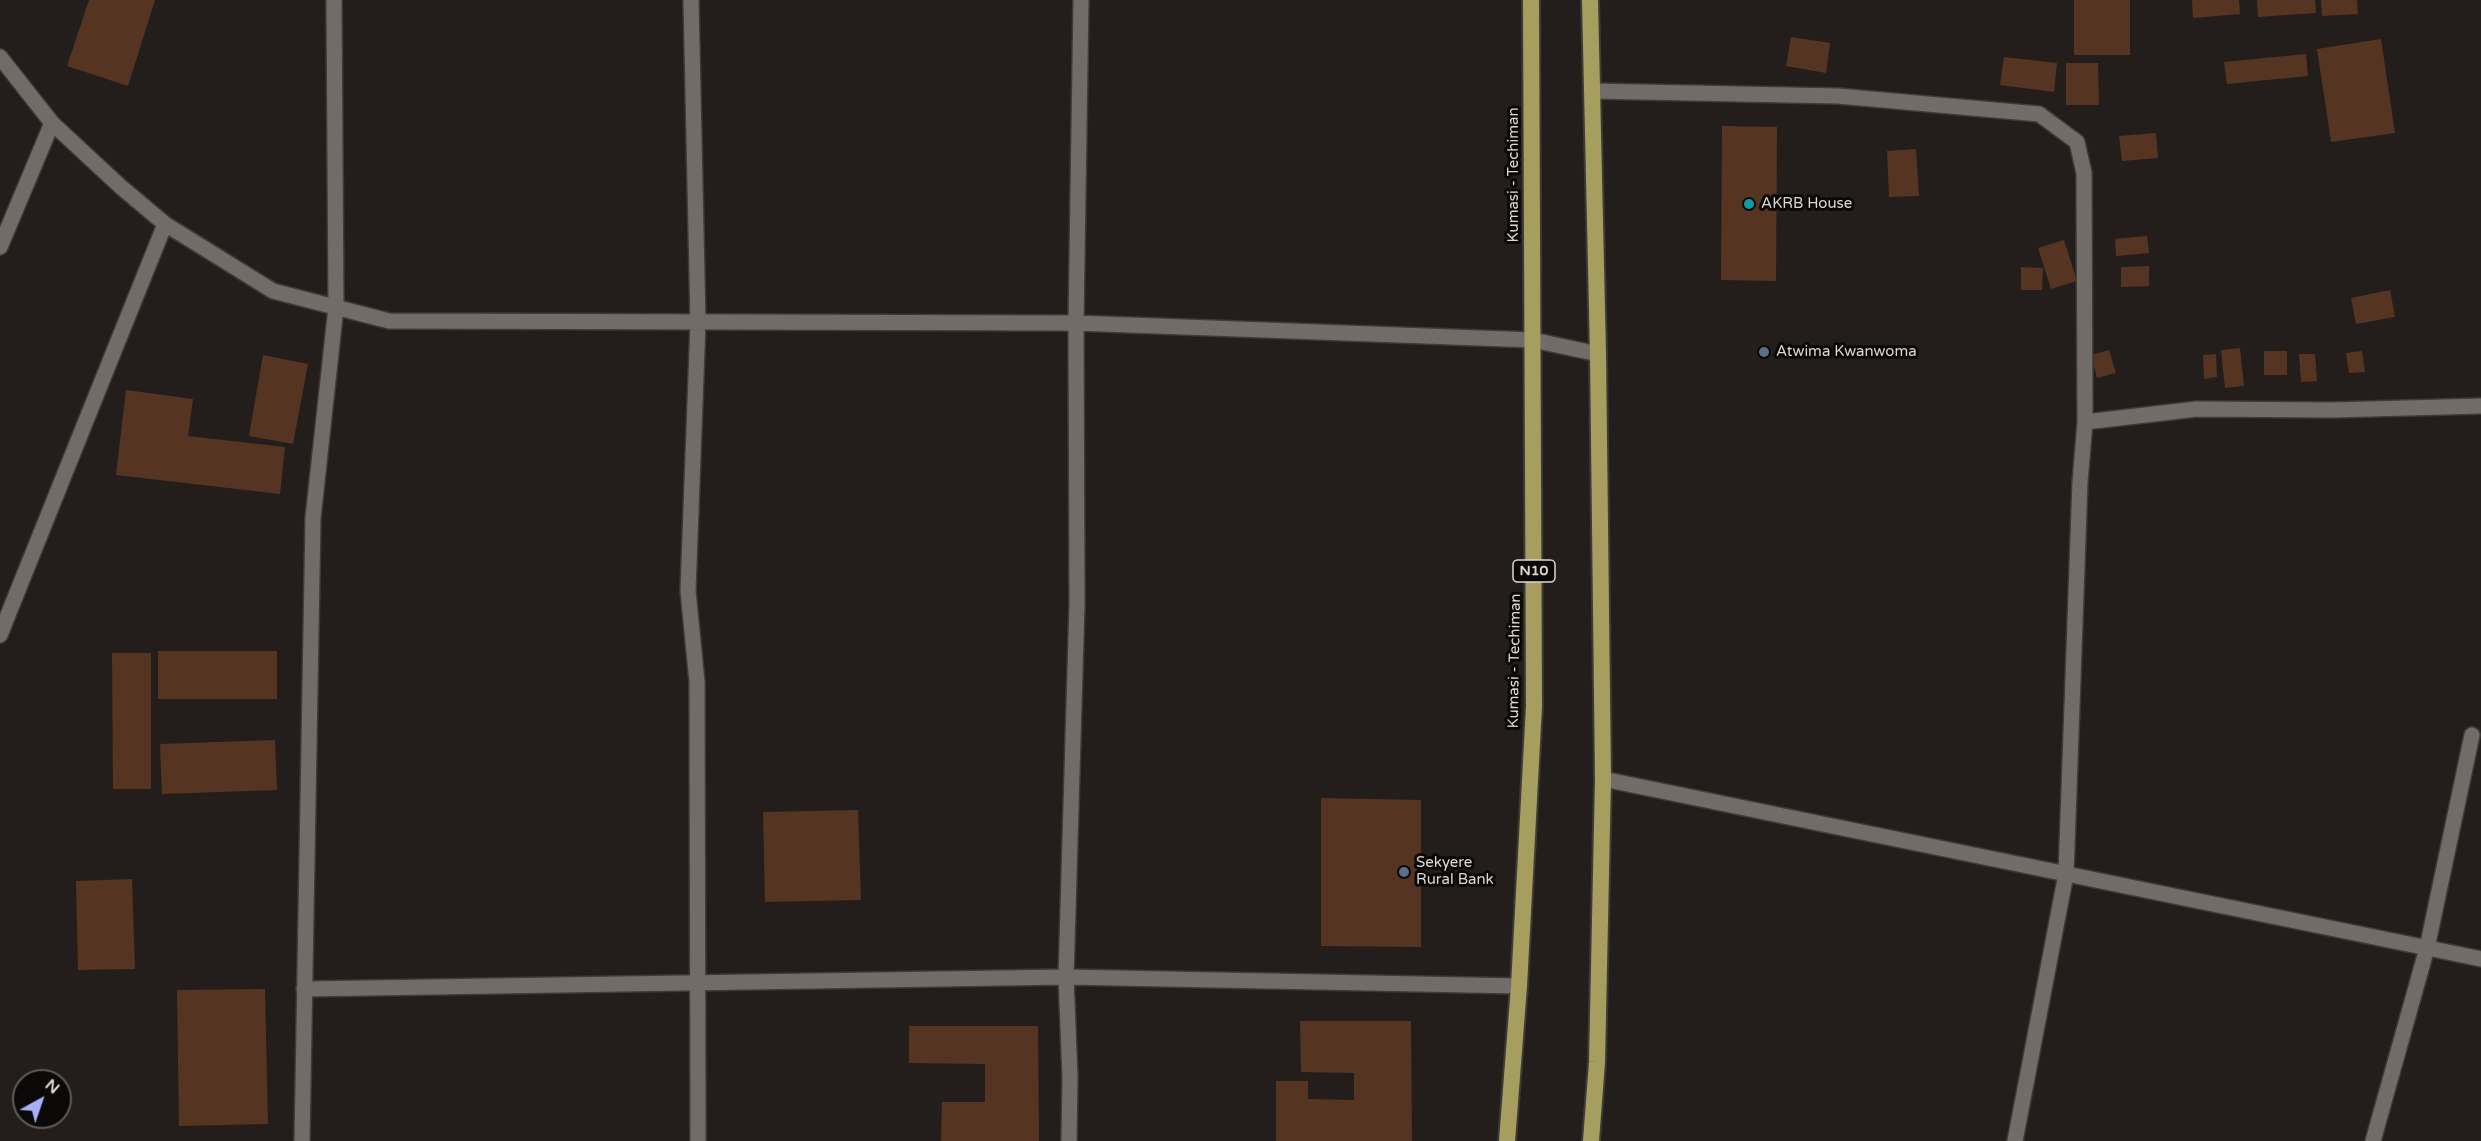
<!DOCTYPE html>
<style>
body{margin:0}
#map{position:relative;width:2481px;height:1141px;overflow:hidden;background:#231e1b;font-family:"Varela Round",sans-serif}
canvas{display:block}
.north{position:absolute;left:12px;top:1069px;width:60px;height:60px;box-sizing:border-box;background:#0b0907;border:2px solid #5e5b59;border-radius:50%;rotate:40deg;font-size:16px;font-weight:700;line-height:24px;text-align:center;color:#dbd7d5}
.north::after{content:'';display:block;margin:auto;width:21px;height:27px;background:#a8b0fc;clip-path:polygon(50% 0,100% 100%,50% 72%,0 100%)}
</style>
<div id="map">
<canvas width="2481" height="1141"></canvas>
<div class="north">N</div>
</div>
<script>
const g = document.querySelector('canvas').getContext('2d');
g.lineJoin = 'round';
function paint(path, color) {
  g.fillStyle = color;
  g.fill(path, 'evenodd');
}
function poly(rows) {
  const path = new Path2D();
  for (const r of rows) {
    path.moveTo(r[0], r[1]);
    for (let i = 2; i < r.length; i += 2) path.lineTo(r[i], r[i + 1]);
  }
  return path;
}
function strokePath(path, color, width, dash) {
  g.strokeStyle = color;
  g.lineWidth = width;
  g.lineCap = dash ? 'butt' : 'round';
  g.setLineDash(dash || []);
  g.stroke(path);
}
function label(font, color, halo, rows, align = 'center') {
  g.font = font + ' "Varela Round",sans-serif';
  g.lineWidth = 6;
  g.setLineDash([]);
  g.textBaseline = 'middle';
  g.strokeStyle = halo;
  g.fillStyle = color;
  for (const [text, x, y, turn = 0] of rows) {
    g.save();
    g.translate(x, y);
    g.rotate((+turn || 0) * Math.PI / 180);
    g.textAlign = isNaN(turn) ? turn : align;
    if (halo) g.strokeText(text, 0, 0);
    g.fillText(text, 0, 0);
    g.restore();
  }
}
const building = poly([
 [89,0,155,0,128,86,67,66],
 [2074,0,2130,0,2130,55,2074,55],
 [2192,0,2239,0,2240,14,2193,18],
 [2257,0,2315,0,2316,13,2258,17],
 [2321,0,2357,0,2358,14,2322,16],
 [1791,37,1830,43,1826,73,1786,66],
 [2381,39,2395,133,2331,142,2317,49],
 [2306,54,2308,76,2227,84,2224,62],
 [2004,57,2057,63,2054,92,2000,85],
 [2066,63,2098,63,2099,105,2066,105],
 [1722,126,1777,127,1776,281,1721,280],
 [2156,133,2158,158,2122,161,2119,136],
 [1916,149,1919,196,1889,197,1887,151],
 [2147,236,2149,253,2116,256,2115,239],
 [2064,240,2077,281,2051,289,2038,248],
 [2149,266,2149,286,2121,287,2121,267],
 [2021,267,2043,268,2042,290,2021,290],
 [2390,290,2395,317,2356,324,2351,298],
 [2240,348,2244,386,2225,388,2221,350],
 [2109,350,2116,373,2097,378,2091,355],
 [2264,351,2287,351,2287,375,2264,375],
 [2362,351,2365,372,2349,373,2346,353],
 [2216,354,2217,377,2204,379,2203,355],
 [2299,354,2315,354,2317,381,2301,382],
 [263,355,308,364,293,444,249,436],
 [126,390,193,399,188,436,285,447,280,494,116,475],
 [158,651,277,651,277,699,158,699],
 [112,653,151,653,151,789,113,789],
 [275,740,277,790,162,794,160,744],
 [1321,798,1421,800,1421,947,1321,946],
 [858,810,861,900,765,902,763,812],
 [132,879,135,969,78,970,76,881],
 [265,989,268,1124,179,1126,177,990],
 [1300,1021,1411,1021,1412,1141,1276,1141,1276,1081,1308,1081,1308,1099,1354,1100,1354,1073,1301,1072],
 [909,1026,1038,1026,1039,1141,941,1141,942,1102,985,1102,985,1064,909,1063]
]);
const service = poly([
 [2373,1141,2427,948]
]);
const minor = poly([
 [691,0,698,322,688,591,697,682,698,1141],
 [0,57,52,123,121,187,165,224,273,291,389,321,1076,323,1533,340,1598,354],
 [1592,91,1838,96,2039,114,2077,142,2084,173,2085,422,2080,482,2066,874,2015,1141],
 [0,247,52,123],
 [2085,422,2197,409,2332,410,2481,406],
 [0,635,165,224],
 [1603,779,2481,959],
 [2427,948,2472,735],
 [304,989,1066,977,1519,986],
 [302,1141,313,518,336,307,334,0],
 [1069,1141,1070,1077,1066,977,1077,603,1076,323,1081,0]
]);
const trunk = poly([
 [1590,0,1598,354,1603,779,1597,1062,1591,1141],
 [1507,1141,1519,986,1534,706,1531,0]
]);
const markers = [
 [1749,204,6,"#0f9aa8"],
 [1764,352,6,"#5c6f8a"],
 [1404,872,6,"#5c6f8a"]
];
const shields = [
 [1534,571,42]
];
const shieldNames = [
 ["N10",1534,571]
];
const streetNames = [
 ["Kumasi - Techiman",1514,175,-90],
 ["Kumasi - Techiman",1515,661,-89]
];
const poiNames = [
 ["AKRB House",1761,204],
 ["Atwima Kwanwoma",1776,352],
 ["Sekyere",1416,863],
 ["Rural Bank",1416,880]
];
paint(building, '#553522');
strokePath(service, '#3e3a38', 18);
strokePath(minor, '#3e3a38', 18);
strokePath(trunk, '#3e3a38', 20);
strokePath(service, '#726c68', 15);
strokePath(minor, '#726c68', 15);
strokePath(trunk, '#a59e5f', 16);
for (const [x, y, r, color] of markers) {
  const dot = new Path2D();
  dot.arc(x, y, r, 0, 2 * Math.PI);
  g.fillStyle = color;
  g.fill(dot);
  strokePath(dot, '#0b0907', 2);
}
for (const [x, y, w] of shields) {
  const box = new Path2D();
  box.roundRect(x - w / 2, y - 11, w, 22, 4.5);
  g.fillStyle = '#0b0907';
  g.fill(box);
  strokePath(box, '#dbd7d5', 1.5);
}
label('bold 14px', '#dbd7d5', null, shieldNames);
label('15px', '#dbd7d5', '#0b0907', streetNames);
label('15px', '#dbd7d5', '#0b0907', poiNames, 'left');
</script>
